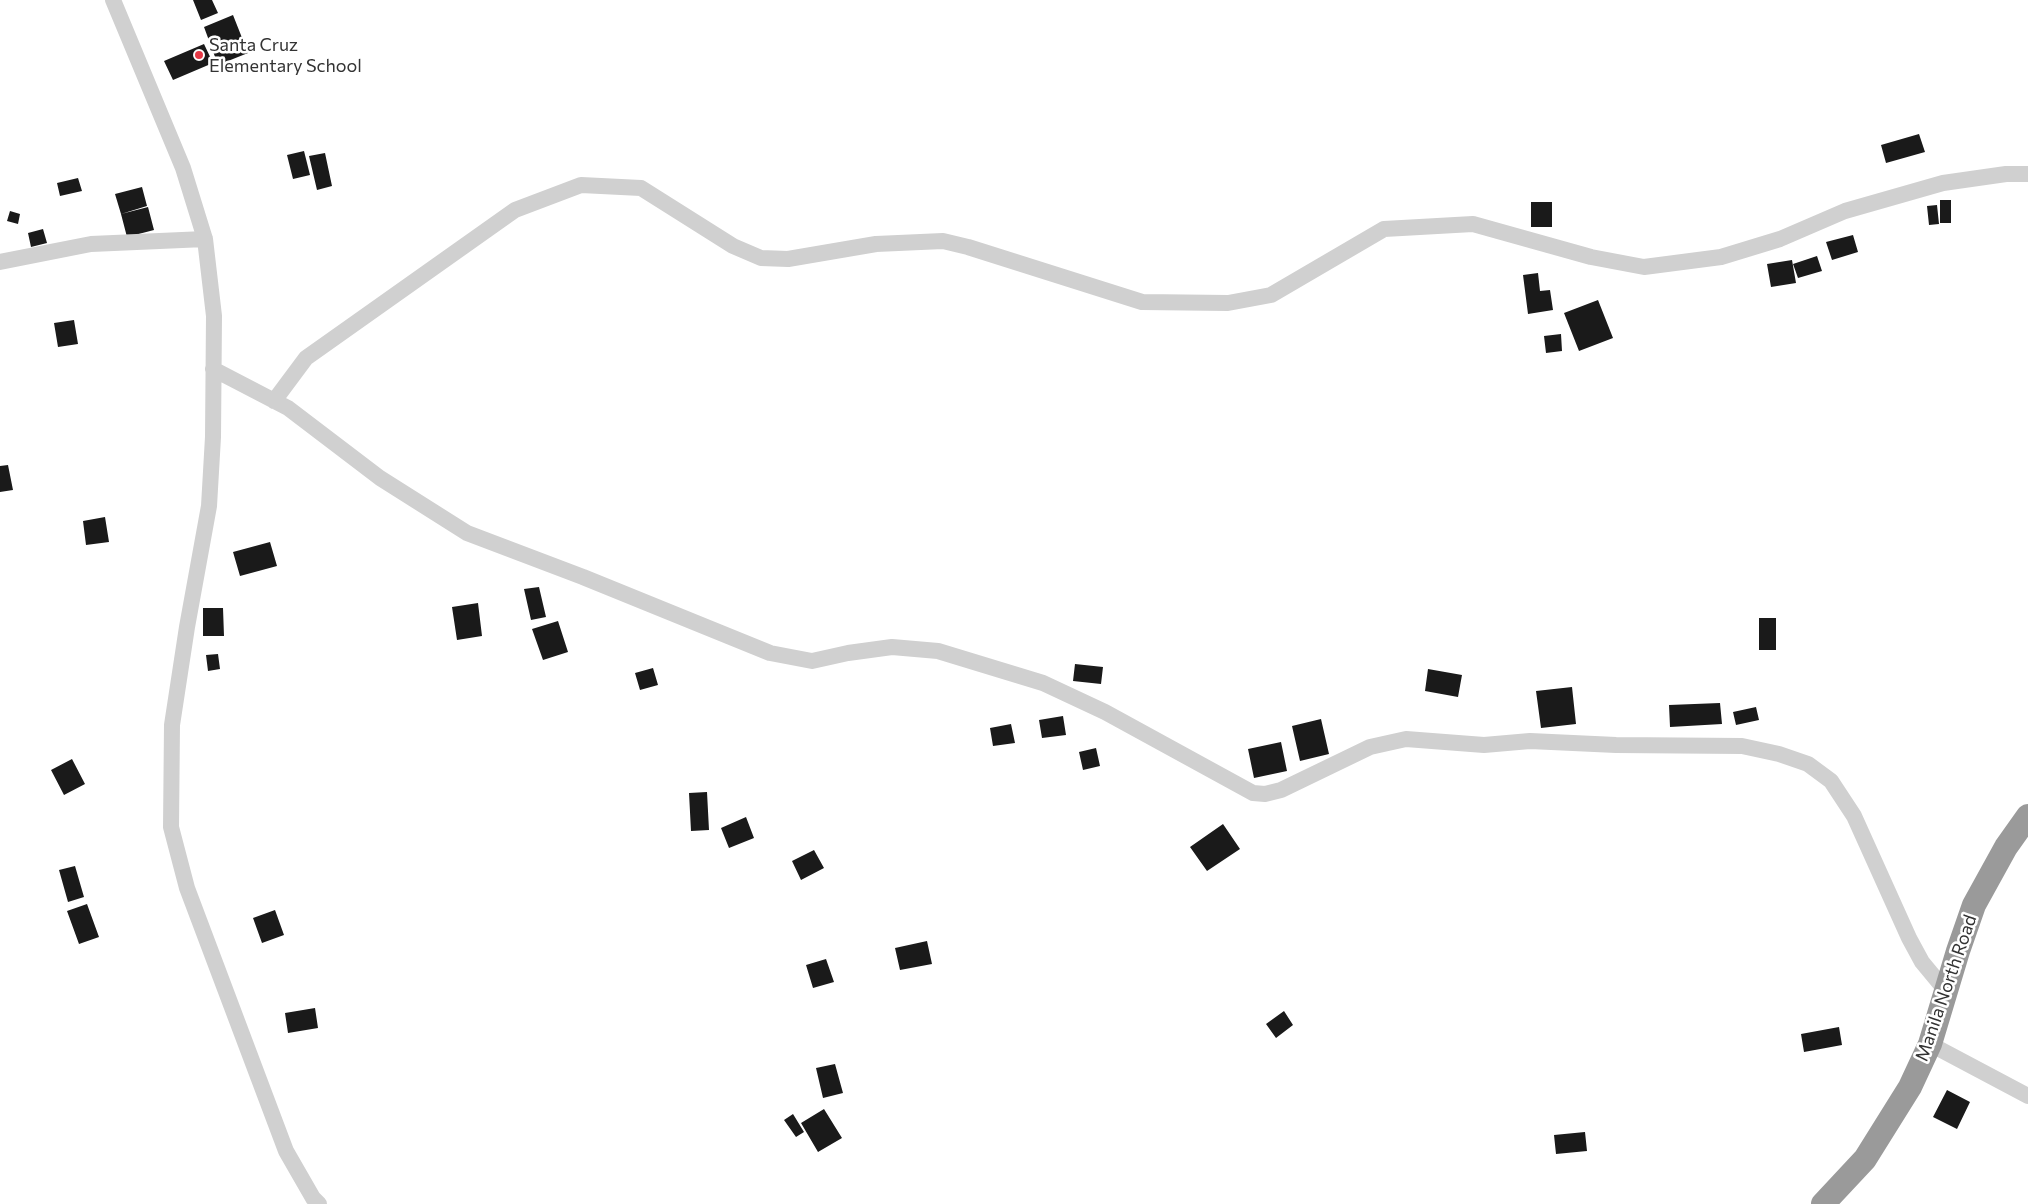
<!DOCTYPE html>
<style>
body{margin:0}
canvas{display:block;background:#fff}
</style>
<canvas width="2028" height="1204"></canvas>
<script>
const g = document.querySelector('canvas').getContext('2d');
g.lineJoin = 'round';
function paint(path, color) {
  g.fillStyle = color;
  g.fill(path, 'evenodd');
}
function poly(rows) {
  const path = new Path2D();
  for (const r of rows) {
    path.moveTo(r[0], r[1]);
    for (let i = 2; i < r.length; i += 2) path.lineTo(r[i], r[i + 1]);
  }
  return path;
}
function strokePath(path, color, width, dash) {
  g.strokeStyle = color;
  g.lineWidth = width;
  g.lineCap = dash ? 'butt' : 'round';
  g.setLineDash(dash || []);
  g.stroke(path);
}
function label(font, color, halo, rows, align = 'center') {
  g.font = font + ' Commissioner,sans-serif';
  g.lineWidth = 5;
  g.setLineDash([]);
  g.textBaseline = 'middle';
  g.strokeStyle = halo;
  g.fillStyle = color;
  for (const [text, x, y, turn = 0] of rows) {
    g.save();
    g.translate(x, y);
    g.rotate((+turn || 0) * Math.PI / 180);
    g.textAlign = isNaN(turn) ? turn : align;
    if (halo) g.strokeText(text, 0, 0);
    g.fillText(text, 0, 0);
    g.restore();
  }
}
const building = poly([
 [193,0,212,0,218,13,201,20],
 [233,15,248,53,218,65,204,27],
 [204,44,213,63,173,80,164,61],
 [1919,134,1925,152,1886,163,1881,145],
 [304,151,310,175,293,179,287,155],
 [325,153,332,186,317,190,309,156],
 [78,178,82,191,60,196,57,183],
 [142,187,147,206,121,214,115,194],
 [1940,200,1951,200,1951,223,1940,223],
 [1531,202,1552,202,1552,227,1531,227],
 [1937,205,1939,224,1929,225,1927,206],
 [148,207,154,230,127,237,121,214],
 [10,211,20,214,18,224,7,221],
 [43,229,47,243,31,247,28,233],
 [1853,235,1858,252,1832,260,1826,242],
 [1817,256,1822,271,1798,278,1793,264],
 [1792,260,1796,283,1771,287,1767,264],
 [1538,273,1540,291,1550,290,1553,310,1528,314,1523,275],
 [1598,300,1613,338,1579,351,1564,313],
 [74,320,78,344,58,347,54,323],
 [1561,334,1562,351,1546,353,1544,336],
 [8,465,13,490,0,492,0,466],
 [105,517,109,542,86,545,83,521],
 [270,542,277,566,240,576,233,552],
 [539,587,546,617,531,620,524,589],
 [478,603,482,636,457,640,452,607],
 [203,608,223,608,224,636,203,636],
 [1759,618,1776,618,1776,650,1759,650],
 [558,621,568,652,543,660,532,629],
 [218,654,220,669,208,671,206,655],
 [1075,664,1103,667,1101,684,1073,681],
 [653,668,658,685,640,690,635,673],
 [1428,669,1462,675,1458,697,1425,691],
 [1572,687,1576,724,1541,728,1536,691],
 [1720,703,1722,724,1670,727,1669,705],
 [1756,707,1759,720,1736,725,1733,712],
 [1063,716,1066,735,1042,738,1039,720],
 [1321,719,1329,754,1300,761,1292,726],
 [1011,724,1015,743,993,746,990,728],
 [1281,742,1287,771,1254,778,1248,749],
 [1096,748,1100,766,1083,770,1079,752],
 [72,759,85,784,64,795,51,770],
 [707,792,709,830,691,831,689,793],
 [746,817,754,838,729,848,721,828],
 [1223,824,1240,849,1207,871,1190,847],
 [814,850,824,868,801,880,792,861],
 [75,866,84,897,68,902,59,870],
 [87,904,99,937,79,944,67,911],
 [275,910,284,935,262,943,253,918],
 [927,941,932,964,900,970,895,948],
 [826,959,834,982,813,988,806,965],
 [315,1008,318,1028,288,1033,285,1013],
 [1284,1011,1293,1025,1276,1038,1266,1024],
 [1839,1027,1842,1045,1804,1052,1801,1034],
 [835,1064,843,1093,823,1098,816,1068],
 [1947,1090,1970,1102,1957,1129,1933,1117],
 [824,1109,842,1138,818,1152,801,1123],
 [793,1114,804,1132,796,1137,784,1120],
 [1585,1132,1587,1151,1556,1154,1554,1135]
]);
const minor = poly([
 [113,0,183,168,205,239,214,316,213,437,209,506,187,627,172,725,171,827,187,888,286,1151,313,1198,319,1204],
 [0,262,91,244,205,239],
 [213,369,288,408,380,478,467,533,583,577,770,653,812,661,848,653,892,647,938,651,1043,683,1105,712,1253,793,1265,794,1281,790,1370,747,1406,739,1484,745,1530,741,1616,745,1742,746,1779,754,1808,764,1831,781,1854,816,1909,938,1922,962,1946,991],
 [274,401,306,358,515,210,581,185,641,188,733,246,761,258,788,259,876,244,943,241,968,247,1142,302,1228,303,1271,295,1384,229,1473,224,1591,257,1644,267,1721,257,1780,239,1845,211,1943,183,2006,174,2028,174],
 [1930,1044,2028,1096]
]);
const highway = poly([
 [1823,1204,1865,1159,1910,1087,1930,1044,1958,951,1974,905,2006,847,2028,816]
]);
const markers = [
 [199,55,5,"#e63946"]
];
const poiNames = [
 ["Santa Cruz",209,45],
 ["Elementary School",209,66]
];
const streetNames = [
 ["Manila North Road",1946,988,-71]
];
paint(building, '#1a1a1a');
strokePath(minor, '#d0d0d0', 16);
strokePath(highway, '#9a9a9a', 24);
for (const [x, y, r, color] of markers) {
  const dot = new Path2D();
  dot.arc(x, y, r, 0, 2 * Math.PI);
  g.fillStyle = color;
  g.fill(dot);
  strokePath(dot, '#fff', 2);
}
label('18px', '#333', '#fff', poiNames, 'left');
label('18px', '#333', '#fff', streetNames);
</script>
